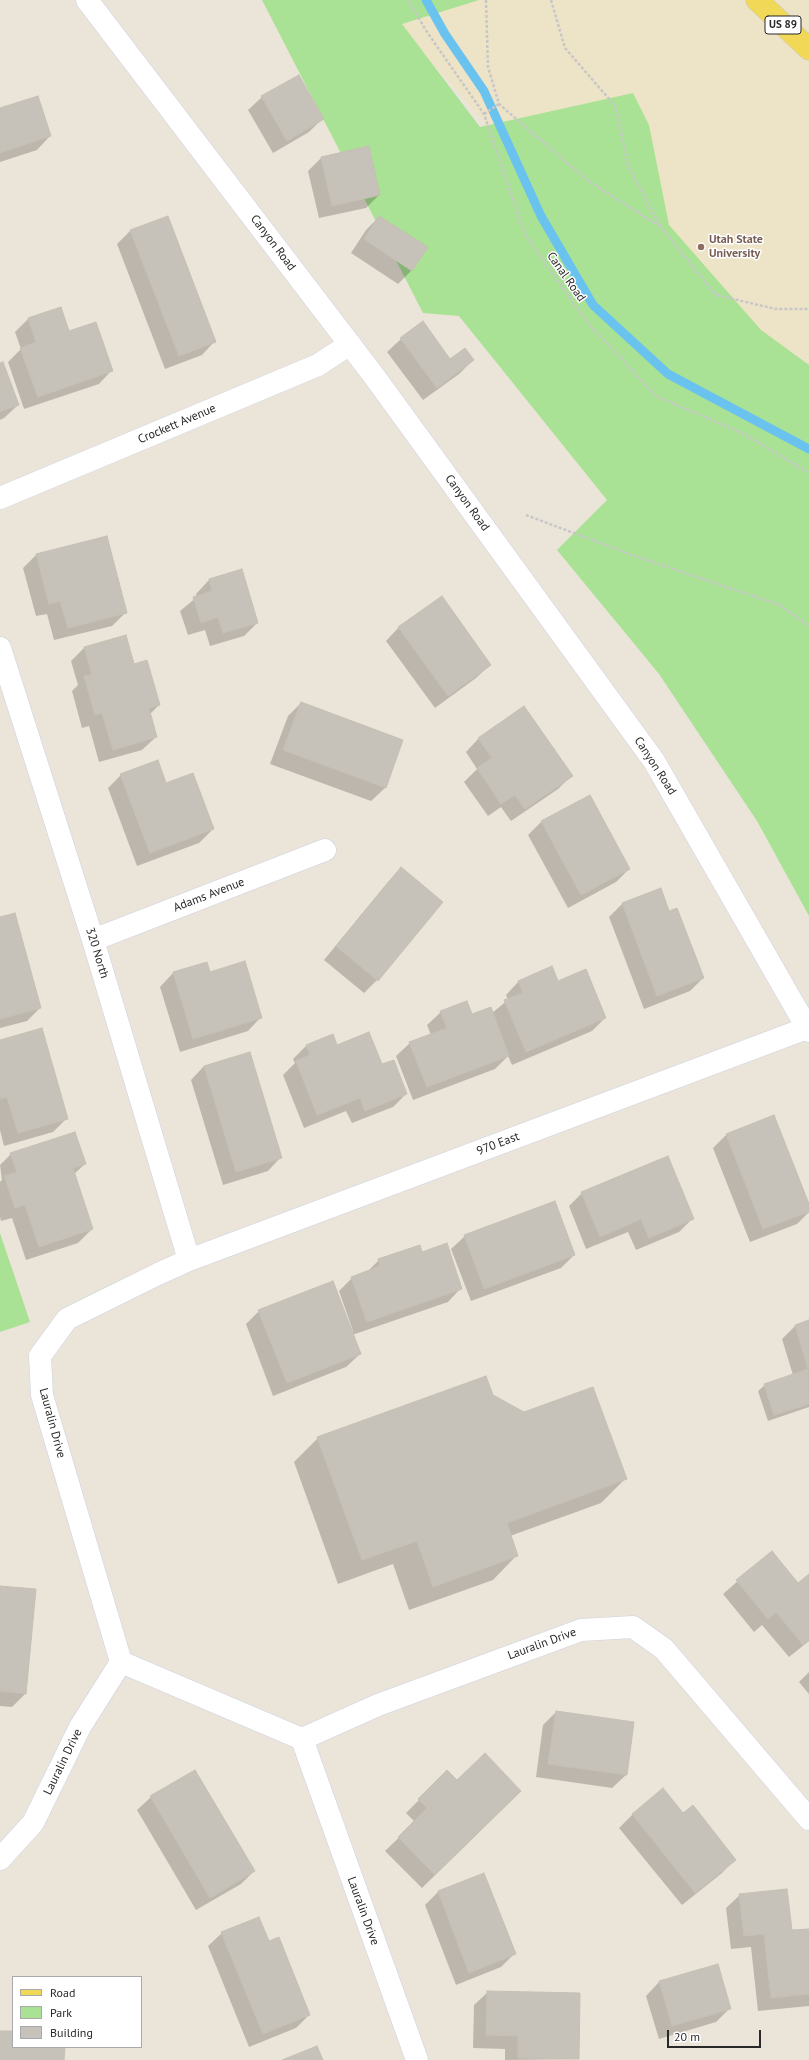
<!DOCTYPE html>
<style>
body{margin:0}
#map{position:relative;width:809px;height:2060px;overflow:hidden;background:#ebe4d9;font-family:"PT Sans",sans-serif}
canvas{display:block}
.legend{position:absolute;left:12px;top:1976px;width:130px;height:72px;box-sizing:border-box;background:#fff;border:1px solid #a9a9a9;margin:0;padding:5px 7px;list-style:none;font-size:12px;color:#282828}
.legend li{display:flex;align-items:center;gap:8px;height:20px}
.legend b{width:20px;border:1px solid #a9a9a9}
.scale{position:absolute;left:667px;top:2030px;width:94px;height:18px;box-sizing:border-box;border:2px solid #282828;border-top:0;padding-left:5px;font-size:12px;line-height:14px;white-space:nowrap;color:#282828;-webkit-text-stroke:3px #fff;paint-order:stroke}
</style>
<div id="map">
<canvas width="809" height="2060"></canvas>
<ul class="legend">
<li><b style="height:5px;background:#f1d857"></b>Road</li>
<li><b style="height:11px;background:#a9e294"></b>Park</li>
<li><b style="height:11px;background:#c6c1b9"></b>Building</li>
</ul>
<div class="scale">20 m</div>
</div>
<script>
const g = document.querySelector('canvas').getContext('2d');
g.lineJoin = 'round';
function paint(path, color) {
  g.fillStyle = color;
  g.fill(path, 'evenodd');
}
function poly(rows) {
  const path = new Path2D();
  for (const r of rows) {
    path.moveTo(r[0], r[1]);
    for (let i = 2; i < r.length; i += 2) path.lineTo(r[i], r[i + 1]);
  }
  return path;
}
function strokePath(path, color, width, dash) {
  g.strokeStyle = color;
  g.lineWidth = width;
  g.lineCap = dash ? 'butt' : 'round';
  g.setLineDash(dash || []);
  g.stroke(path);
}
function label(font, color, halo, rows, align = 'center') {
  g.font = font + ' "PT Sans",sans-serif';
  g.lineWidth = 3;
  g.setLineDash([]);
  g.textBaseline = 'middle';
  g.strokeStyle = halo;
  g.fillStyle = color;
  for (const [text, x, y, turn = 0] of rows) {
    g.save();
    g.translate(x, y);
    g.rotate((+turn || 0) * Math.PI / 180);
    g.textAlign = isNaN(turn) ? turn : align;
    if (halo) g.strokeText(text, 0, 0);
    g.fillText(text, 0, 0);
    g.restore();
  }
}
const education = poly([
 [377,0,809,0,809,493]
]);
const green = poly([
 [262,0,479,0,402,24,480,127,633,93,649,125,669,225,761,330,809,365,809,916,757,821,659,674,557,550,607,500,459,316,423,313],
 [0,1233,30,1322,0,1332]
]);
const shadow = poly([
 [262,97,323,118,309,132,273,153,248,110],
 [0,109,50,136,37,150,0,162],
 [321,158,379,195,366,208,319,218,308,171],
 [379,217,412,270,398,284,351,253,366,230],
 [130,231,215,341,202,355,165,369,117,244],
 [28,319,69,332,112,370,99,384,24,409,8,362,21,349,15,332],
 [401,339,450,360,473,360,459,374,423,400,387,352],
 [0,364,18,405,4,418,0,420],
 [36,555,126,612,112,626,54,640,47,614,36,616,23,568],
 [209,580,257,623,244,636,210,646,205,630,188,635,180,611,197,597,196,594],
 [399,627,490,665,476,678,435,708,386,641],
 [125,636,133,665,159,705,150,714,156,737,142,750,99,762,89,726,82,728,72,691,78,685,71,661,84,648],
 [301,703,402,740,385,788,371,801,270,764,288,716],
 [479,738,571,776,558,789,511,821,501,807,488,816,464,782,477,769,466,752],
 [121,775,166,784,213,829,199,843,137,866,108,788],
 [542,821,629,869,616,882,568,908,528,835],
 [401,869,377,980,364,993,324,960,388,882],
 [660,889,669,913,703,978,690,991,644,1009,609,917,622,904],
 [0,918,40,1008,27,1021,0,1028],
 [173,973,209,973,261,1017,248,1031,180,1052,160,987],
 [519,981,557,982,605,1018,592,1031,512,1065,508,1056,495,1069,413,1100,396,1056,410,1043,431,1035,427,1025,441,1012,471,1016,492,1013,508,1000,506,995],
 [0,1041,67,1118,53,1132,4,1146,0,1130],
 [306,1046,336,1046,381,1066,406,1094,393,1107,352,1123,346,1111,304,1128,283,1075,295,1063,293,1059],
 [204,1066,281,1157,268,1171,223,1185,191,1080],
 [727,1134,809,1207,809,1212,797,1224,750,1242,713,1148],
 [11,1154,85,1164,74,1174,92,1229,78,1243,26,1260,12,1218,1,1221,0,1217,0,1182,2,1180,0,1165],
 [582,1193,692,1219,679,1232,636,1250,628,1232,586,1249,569,1206],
 [465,1236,574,1255,561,1268,471,1301,451,1249],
 [421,1253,461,1288,448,1302,352,1335,360,1354,346,1367,273,1396,246,1324,259,1311,351,1331,353,1331,339,1291,352,1278,367,1272,379,1260],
 [809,1321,809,1407,768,1421,758,1391,765,1385,793,1375,782,1339,795,1326],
 [492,1396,625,1479,601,1503,510,1536,517,1555,493,1580,409,1610,393,1564,338,1584,294,1462,318,1438],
 [771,1552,798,1584,809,1575,809,1641,789,1657,762,1625,754,1632,723,1594],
 [0,1587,25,1694,12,1707,0,1706],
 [809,1672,809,1694,799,1682],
 [556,1712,633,1723,626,1775,612,1788,536,1777,543,1725],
 [447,1772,457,1781,507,1804,422,1888,385,1851,415,1822,406,1813],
 [151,1797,254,1871,241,1884,196,1910,137,1810],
 [633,1814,683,1814,735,1859,722,1873,682,1905,619,1828],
 [438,1892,514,1954,501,1967,456,1985,425,1905],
 [740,1895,791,1932,809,1930,809,2006,758,2011,751,1947,731,1949,726,1908],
 [222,1933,269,1943,309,2015,296,2028,249,2047,208,1946],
 [659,1982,729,2009,716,2022,659,2039,646,1996],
 [488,1992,578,2059,505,2060,505,2049,473,2048,474,2005]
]);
const stream = poly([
 [426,0,445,34,484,91,541,216,593,305,668,374,809,449]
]);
const building = poly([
 [299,75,324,119,287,141,261,96,299,75],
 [38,96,51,136,0,153,0,108,38,96],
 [369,146,380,195,332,206,321,157,369,146],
 [168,216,216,342,179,356,130,230,168,216],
 [379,216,428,247,412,271,364,239,379,216],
 [61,307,69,331,96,322,113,371,38,397,20,348,36,342,28,318,61,307],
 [423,321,450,359,465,348,474,360,437,388,400,338,423,321],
 [3,362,19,405,0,412,0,363,3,362],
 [107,536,127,613,68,628,60,601,49,604,36,554,107,536],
 [242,569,258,623,223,633,218,617,201,623,193,597,212,591,209,579,242,569],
 [442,596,491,665,448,696,398,627,442,596],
 [126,635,134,664,147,660,160,705,149,708,157,737,113,750,102,713,95,715,84,676,92,675,84,647,126,635],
 [301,702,403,740,386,788,283,750,301,702],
 [524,706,573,776,525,809,515,795,501,804,477,768,492,758,478,738,524,706],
 [158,760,166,783,193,773,214,829,150,853,120,774,158,760],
 [590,795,630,869,581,895,541,821,590,795],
 [401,867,443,902,378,981,336,946,401,867],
 [661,888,669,911,677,908,704,978,657,996,622,903,661,888],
 [15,913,41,1008,0,1019,0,917,15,913],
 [245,961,262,1018,193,1039,173,972,207,962,210,972,245,961],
 [552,966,558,981,586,969,606,1018,526,1052,504,1000,523,993,518,981,552,966],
 [467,1001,472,1014,491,1007,509,1056,427,1087,409,1042,447,1028,440,1011,467,1001],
 [42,1028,68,1119,18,1133,7,1097,0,1099,0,1040,42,1028],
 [369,1032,382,1064,394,1060,407,1094,365,1111,360,1098,317,1115,296,1061,310,1055,306,1045,333,1034,337,1045,369,1032],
 [250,1052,282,1158,236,1172,204,1066,250,1052],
 [774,1115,809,1204,809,1212,763,1229,726,1134,774,1115],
 [75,1132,86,1164,73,1168,93,1229,39,1247,25,1205,15,1208,4,1176,17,1172,10,1153,75,1132],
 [668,1156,694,1219,649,1238,641,1219,600,1237,581,1192,668,1156],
 [555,1201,575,1255,484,1289,464,1235,555,1201],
 [447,1243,462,1289,367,1322,351,1277,380,1266,378,1259,420,1245,422,1252,447,1243],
 [333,1281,361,1354,287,1383,258,1310,333,1281],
 [809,1320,809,1369,808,1369,795,1325,809,1320],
 [808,1369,809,1404,774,1415,764,1384,808,1369],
 [486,1376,493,1395,524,1412,593,1387,627,1479,507,1523,518,1556,433,1587,417,1541,362,1560,317,1437,486,1376],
 [772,1551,798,1583,809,1574,809,1640,803,1645,776,1612,768,1619,736,1580,772,1551],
 [0,1586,36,1589,26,1694,0,1691,0,1586],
 [556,1711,634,1722,627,1775,548,1764,556,1711],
 [485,1753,521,1791,435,1875,398,1837,427,1808,418,1799,447,1770,457,1780,485,1753],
 [195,1770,255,1871,210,1898,150,1796,195,1770],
 [663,1788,683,1813,693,1805,736,1860,695,1893,632,1814,663,1788],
 [484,1873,516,1954,469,1973,438,1891,484,1873],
 [787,1889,792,1930,809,1929,809,1994,771,1998,764,1934,744,1936,739,1894,787,1889],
 [259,1917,269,1941,279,1937,310,2015,263,2034,221,1932,259,1917],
 [718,1964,731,2009,672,2026,659,1981,718,1964],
 [487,1991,580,1993,579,2059,518,2058,518,2036,486,2035,487,1991],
 [0,2031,13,2031,13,2047,65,2047,64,2060,0,2060,0,2031],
 [317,2046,323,2060,282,2060,317,2046]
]);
const path = poly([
 [408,0,427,32,484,114,525,234,587,322,656,396,744,434,809,473],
 [486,0,488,67,499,104,587,180,659,226],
 [551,0,565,48,616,107,628,165,660,226,716,295,776,309,809,309],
 [484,114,499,104],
 [526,515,632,555,780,605,809,626]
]);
const minor = poly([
 [87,0,374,376,654,761,809,1031],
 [0,498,318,365,350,344],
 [0,648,93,940,189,1260],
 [93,940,325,850],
 [121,1662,302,1739],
 [0,1859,33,1823,80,1727,121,1662,42,1395,40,1356,67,1319,160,1273,189,1260,807,1028],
 [417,2060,302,1739,378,1705,581,1630,633,1627,664,1649,809,1819]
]);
const major = poly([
 [757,0,809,49]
]);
const markers = [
 [701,247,4,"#8d6e63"]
];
const shields = [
 [783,25,36]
];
const shieldNames = [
 ["US 89",783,25]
];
const educationNames = [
 ["Utah State",709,240],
 ["University",709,254]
];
const streetNames = [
 ["Canyon Road",273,243,53],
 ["Canal Road",566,277,55],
 ["Crockett Avenue",177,424,-23],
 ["Canyon Road",467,503,54],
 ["Canyon Road",655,766,57],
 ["Adams Avenue",209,895,-21],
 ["320 North",97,953,73],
 ["970 East",498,1144,-21],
 ["Lauralin Drive",52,1423,75],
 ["Lauralin Drive",542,1644,-20],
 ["Lauralin Drive",63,1762,-64],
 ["Lauralin Drive",363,1911,70]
];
paint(education, '#ede3c7');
paint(green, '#a9e294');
paint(shadow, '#0003');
strokePath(stream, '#6ac2ef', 9);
paint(building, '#c6c1b9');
strokePath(building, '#c6c0b3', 1);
strokePath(minor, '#ced0e1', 23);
strokePath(major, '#c7c7c7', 23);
strokePath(path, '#c7c7c7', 2.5, [3, 2]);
strokePath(minor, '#fff', 22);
strokePath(major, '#f1d857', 22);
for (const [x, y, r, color] of markers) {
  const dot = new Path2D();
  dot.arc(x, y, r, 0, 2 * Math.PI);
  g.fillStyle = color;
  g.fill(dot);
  strokePath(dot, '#fff', 1.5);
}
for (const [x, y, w] of shields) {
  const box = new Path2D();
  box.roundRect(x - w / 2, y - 9, w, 18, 3);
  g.fillStyle = '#fff';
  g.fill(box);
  strokePath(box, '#282828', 1);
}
label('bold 11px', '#282828', null, shieldNames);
label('bold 12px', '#785e54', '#fff', educationNames, 'left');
label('12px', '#282828', '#fff', streetNames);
</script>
